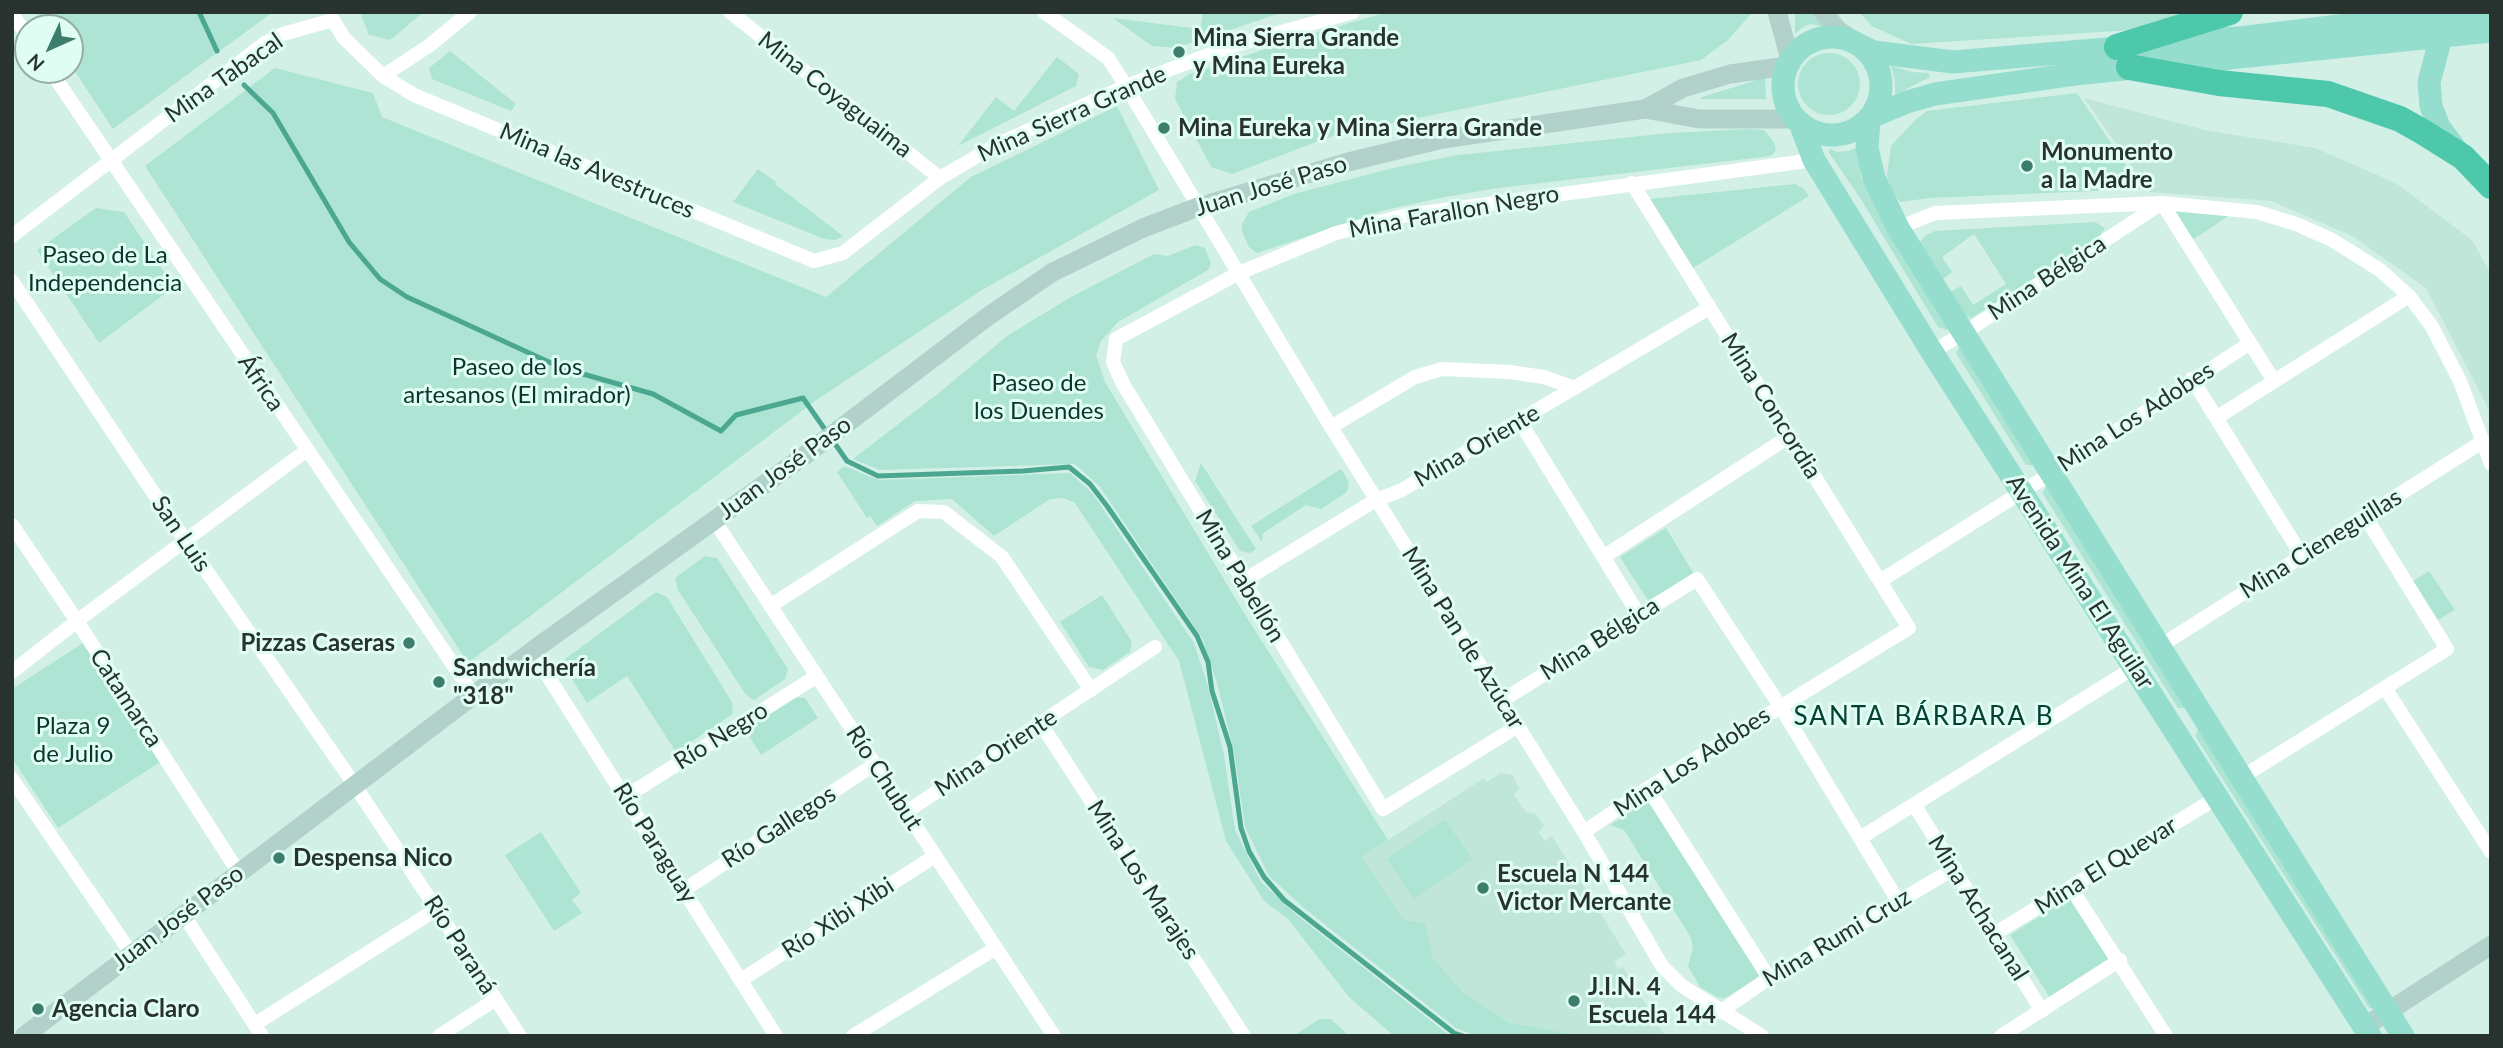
<!DOCTYPE html>
<meta charset="utf-8">
<style>
body{margin:0}
#map{position:relative;width:2503px;height:1048px;overflow:hidden;background:#d3f0e7;font-family:Lato,sans-serif}
canvas{display:block}
.frame{position:absolute;inset:0;border:14px solid #283330;pointer-events:none}
.north{position:absolute;left:14px;top:14px;width:70px;height:70px;box-sizing:border-box;background:#e0fdf4;border:2px solid #96aca6;border-radius:50%;rotate:225deg;font-size:19px;font-weight:700;line-height:28px;text-align:center;color:#283330}
.north::after{content:'';display:block;margin:auto;width:24px;height:32px;background:#3c7d6c;clip-path:polygon(50% 0,100% 100%,50% 72%,0 100%)}
</style>
<div id="map">
<canvas width="2503" height="1048"></canvas>
<div class="frame"></div>
<div class="north">N</div>
</div>
<script>
const g = document.querySelector('canvas').getContext('2d');
g.lineJoin = 'round';
function paint(path, color) {
  g.fillStyle = color;
  g.fill(path, 'evenodd');
}
function poly(rows) {
  const path = new Path2D();
  for (const r of rows) {
    if (r.length === 3) {
      path.moveTo(r[0] + r[2], r[1]);
      path.arc(r[0], r[1], r[2], 0, 2 * Math.PI);
      continue;
    }
    path.moveTo(r[0], r[1]);
    for (let i = 2; i < r.length; i += 2) path.lineTo(r[i], r[i + 1]);
  }
  return path;
}
function strokePath(path, color, width, dash) {
  g.strokeStyle = color;
  g.lineWidth = width;
  g.lineCap = dash ? 'butt' : 'round';
  g.setLineDash(dash || []);
  g.stroke(path);
}
function label(font, color, halo, rows, align = 'center') {
  g.font = font + ' Lato,sans-serif';
  g.lineWidth = 6;
  g.setLineDash([]);
  g.textBaseline = 'middle';
  g.strokeStyle = halo;
  g.fillStyle = color;
  for (const [text, x, y, turn = 0] of rows) {
    g.save();
    g.translate(x, y);
    g.rotate((+turn || 0) * Math.PI / 180);
    g.textAlign = isNaN(turn) ? turn : align;
    if (halo) g.strokeText(text, 0, 0);
    g.fillText(text, 0, 0);
    g.restore();
  }
}
const built = poly([
 [2084,98,2205,130,2315,148,2396,183,2472,240,2491,274,2491,414,2426,288,2352,236,2271,201,2150,192],
 [1501,773,1513,775,1519,788,1514,795,1526,812,1536,814,1544,825,1539,833,1545,841,1552,836,1626,954,1614,962,1618,969,1623,967,1664,1034,1674,1036,1569,1036,1567,1033,1510,1023,1463,992,1433,958,1425,925,1403,919,1362,857,1484,778,1487,782]
]);
const green = poly([
 [36,12,273,12,113,129,70,64,70,28,46,28],
 [360,12,424,12,390,40,369,35],
 [1203,12,1283,12,1176,48,1152,46,1113,18,1200,29],
 [1388,12,1753,12,1728,40,1701,60,1335,135,1232,174,1211,167,1175,99,1177,82,1190,74,1308,35],
 [1795,12,1814,12,1822,26,1810,24,1803,27,1795,34],
 [1859,12,2194,12,2148,29,1911,44,1872,26],
 [450,51,516,104,511,111,432,79,429,68],
 [1829,84,31],
 [1057,57,1079,74,1076,86,958,146,996,97,1014,111],
 [1891,66,1912,72,1929,73,1930,77,1895,95,1895,81],
 [275,68,373,93,382,117,826,297,971,177,1117,106,1159,190,982,290,815,401,468,663,145,166],
 [1765,74,1766,99,1701,99,1702,97,1754,81],
 [2077,93,2142,189,1930,198,1900,202,1890,188,1887,175,1891,146,1915,120,1927,111],
 [1749,129,1764,130,1774,142,1776,150,1771,156,1498,188,1445,197,1385,210,1257,253,1249,247,1242,231,1242,224,1249,212,1294,194,1397,167,1458,155,1670,133],
 [1859,147,1861,177,1950,324,1947,330,1938,327,1862,201,1828,151,1831,149,1837,152,1848,151],
 [758,169,776,182,775,184,843,236,835,240,824,239,733,202],
 [1795,184,1804,189,1809,196,1693,268,1650,199],
 [2170,206,2233,213,2191,241],
 [96,208,124,212,174,287,99,343,37,250],
 [2095,222,2105,228,2099,237,1971,318,1964,315,1950,292,1961,286,1973,305,2006,284,1974,234,1942,257,1952,272,1943,279,1919,243,1926,235,1935,231],
 [1195,245,1205,248,1211,264,1208,270,1118,322,1101,341,1096,355,1105,382,1249,621,1388,840,1362,857,1403,919,1425,924,1433,958,1463,992,1510,1023,1567,1033,1569,1036,1477,1036,1456,1028,1304,908,1269,876,1245,827,1234,752,1217,683,1202,638,1100,487,1075,464,880,470,853,459,940,392,1007,336,1071,297,1154,254,1168,256],
 [1960,345,2035,463,2033,465,2026,465,1956,353],
 [1201,463,1256,549,1250,553,1240,551,1195,481],
 [844,466,879,480,1070,473,1093,494,1194,643,1208,686,1224,755,1235,830,1261,882,1298,916,1450,1036,1394,1036,1349,997,1288,919,1264,901,1226,841,1179,661,1075,503,1064,498,1050,499,994,536,952,499,915,501,877,526,870,516,867,518,837,472],
 [1341,469,1349,482,1347,492,1321,509,1306,505,1263,533,1262,542,1251,526],
 [2047,486,2186,706,2184,708,2178,708,2043,494,2043,491],
 [1666,528,1694,574,1649,602,1620,557],
 [705,556,717,558,788,669,785,679,754,700,746,695,678,590,675,578],
 [2429,571,2455,610,2438,620,2413,581],
 [656,592,667,597,732,702,733,714,676,752,627,676,587,703,564,666,565,659],
 [1102,595,1132,642,1130,652,1103,670,1089,667,1060,622],
 [83,643,160,762,58,828,12,758,12,689],
 [795,697,805,698,818,718,761,755,745,729],
 [2199,728,2376,1009,2369,1008,2195,736],
 [1649,800,1760,976,1725,998,1719,998,1700,987,1688,966,1693,947,1690,936,1624,830,1610,825],
 [1445,820,1472,859,1414,899,1387,859],
 [541,832,581,893,572,900,582,913,554,931,505,855],
 [2072,896,2114,960,2050,998,2010,935],
 [1319,1019,1331,1019,1349,1036,1294,1036]
]);
const stream = poly([
 [199,12,217,51],
 [244,85,273,113,349,242,380,279,407,297,440,312,562,368,653,394,721,431,736,415,803,398,847,461,878,476,1023,471,1069,467,1090,484,1107,506,1197,636,1208,662,1212,691,1230,747,1241,828,1249,851,1264,877,1284,900,1316,925,1454,1033,1463,1036]
]);
const street = poly([
 [730,12,940,178],
 [1044,12,1108,58,1126,86,1331,427,1584,832,1662,966,1682,986,1762,1036],
 [12,14,28,37],
 [50,70,473,694],
 [383,76,414,95,814,261,843,253,940,178,996,145,1126,86,1232,46,1353,12],
 [1898,228,1935,213,2162,203,2257,212,2296,224,2332,240,2380,270,2409,296,2431,325,2460,381,2491,464],
 [12,236,265,43,283,34,333,20,344,38,383,76,430,45,470,12],
 [12,281,185,540,354,784,520,1036],
 [1932,352,1964,333,2162,203,2274,381],
 [2192,379,2302,556],
 [2216,418,2409,296],
 [1519,420,1639,615],
 [1331,427,1415,377,1442,369,1510,372,1544,377,1575,388],
 [714,520,1054,1036],
 [12,525,77,621,239,873],
 [1603,557,1790,436],
 [1243,581,1376,500,1402,490,1709,308],
 [1880,581,2052,473,2250,343],
 [770,606,918,511,944,512,1002,557,1091,690],
 [2160,646,2482,442],
 [532,651,776,1036],
 [12,672,77,621,307,450],
 [2385,688,2491,852],
 [1503,700,1697,579,1780,706,1898,901],
 [1041,724,1244,1036],
 [1518,726,1383,809,1123,384,1113,362,1116,339,1239,273,1336,233,1407,215,1814,160],
 [2242,777,2447,649,2365,516],
 [12,779,131,953],
 [1648,788,1769,978],
 [625,797,817,676],
 [1915,806,2042,1011],
 [906,812,1155,647],
 [1584,832,1648,788,1909,628,1632,183],
 [1860,838,2135,667],
 [2071,888,2166,1036],
 [684,890,875,764],
 [183,914,262,1036],
 [1994,934,2218,797],
 [741,980,935,856],
 [1720,1012,1769,978,1955,868],
 [255,1024,437,909],
 [439,1036,496,999],
 [853,1036,996,948],
 [2001,1036,2120,960]
]);
const secondary = poly([
 [1777,12,1790,59],
 [1823,12,1838,30,1856,43],
 [1645,109,1683,88,1730,74,1787,66],
 [2364,1027,2491,945],
 [24,1036,532,651,808,453,987,317,1053,272,1143,228,1198,207,1348,162,1443,139,1645,109,1699,119,1794,119]
]);
const primary = poly([
 [2451,28,2441,37,2429,82,2431,106,2439,127,2457,151],
 [1832,86,49],
 [1863,47,1874,52,1953,62,2248,37,2437,14,2481,12],
 [1871,117,1907,102,1935,94,2075,74,2491,31],
 [1869,120,1867,148,1874,178,1898,228,2403,1036],
 [1800,123,1814,160,1932,352,2370,1036]
]);
const highway = poly([
 [2117,47,2230,12],
 [2129,67,2219,83,2328,94,2400,119,2423,132,2463,157,2491,186]
]);
const markers = [
 [1179,52,7,"#3c7d6c"],
 [1164,128,7,"#3c7d6c"],
 [2027,166,7,"#3c7d6c"],
 [409,643,7,"#3c7d6c"],
 [439,682,7,"#3c7d6c"],
 [279,858,7,"#3c7d6c"],
 [1483,888,7,"#3c7d6c"],
 [1574,1001,7,"#3c7d6c"],
 [38,1009,7,"#3c7d6c"]
];
const poiNames = [
 ["Mina Sierra Grande",1193,38],
 ["y Mina Eureka",1193,66],
 ["Mina Eureka y Mina Sierra Grande",1178,128],
 ["Monumento",2041,152],
 ["a la Madre",2041,180],
 ["Pizzas Caseras",395,643,"right"],
 ["Sandwichería",453,668],
 ["\"318\"",453,696],
 ["Despensa Nico",293,858],
 ["Escuela N 144",1497,874],
 ["Victor Mercante",1497,902],
 ["J.I.N. 4",1588,987],
 ["Escuela 144",1588,1015],
 ["Agencia Claro",52,1009]
];
const streetNames = [
 ["Mina Tabacal",224,78,-35],
 ["Mina Coyaguaima",835,95,38],
 ["Mina Sierra Grande",1072,114,-24],
 ["Mina las Avestruces",597,171,23],
 ["Juan José Paso",1271,186,-17],
 ["Mina Farallon Negro",1454,212,-10],
 ["Mina Bélgica",2047,278,-33],
 ["África",261,383,56],
 ["Mina Concordia",1771,406,58],
 ["Mina Los Adobes",2136,417,-33],
 ["Mina Oriente",1477,446,-30],
 ["Juan José Paso",785,468,-36],
 ["San Luis",181,534,56],
 ["Mina Cieneguillas",2321,544,-32],
 ["Mina Pabellón",1240,576,59],
 ["Avenida Mina El Aguilar",2080,582,57],
 ["Mina Pan de Azúcar",1463,638,58],
 ["Mina Bélgica",1600,639,-32],
 ["Catamarca",126,698,57],
 ["Río Negro",721,736,-32],
 ["Mina Oriente",996,753,-33],
 ["Mina Los Adobes",1692,762,-33],
 ["Río Chubut",884,778,57],
 ["Río Gallegos",779,827,-33],
 ["Río Paraguay",655,843,58],
 ["Mina El Quevar",2106,866,-32],
 ["Mina Los Marajes",1143,880,57],
 ["Mina Achacanal",1978,908,58],
 ["Juan José Paso",178,918,-37],
 ["Río Xibi Xibi",838,918,-33],
 ["Mina Rumi Cruz",1837,938,-31],
 ["Río Paraná",460,945,57]
];
const parkNames = [
 ["Paseo de La",105,255],
 ["Independencia",105,283],
 ["Paseo de los",517,367],
 ["artesanos (El mirador)",517,395],
 ["Paseo de",1039,383],
 ["los Duendes",1039,411],
 ["Plaza 9",73,726],
 ["de Julio",73,754]
];
const neighbourhoodNames = [
 ["SANTA BÁRBARA B",1924,717]
];
paint(built, '#c0e6da');
paint(green, '#aee4d4');
strokePath(stream, '#4ba790', 5);
strokePath(street, '#fff', 14);
strokePath(secondary, '#b1d1ca', 19);
strokePath(primary, '#95decd', 23);
strokePath(highway, '#4ec8ab', 26);
for (const [x, y, r, color] of markers) {
  const dot = new Path2D();
  dot.arc(x, y, r, 0, 2 * Math.PI);
  g.fillStyle = color;
  g.fill(dot);
  strokePath(dot, '#e0fdf4', 2.5);
}
label('bold 24px', '#283330', '#e0fdf4', poiNames, 'left');
label('24px', '#283330', '#e0fdf4', streetNames);
label('24px', '#0a352c', '#e0fdf4', parkNames);
g.letterSpacing = '2px';
label('26px', '#064034', '#e0fdf4', neighbourhoodNames);
g.letterSpacing = '0px';
</script>
